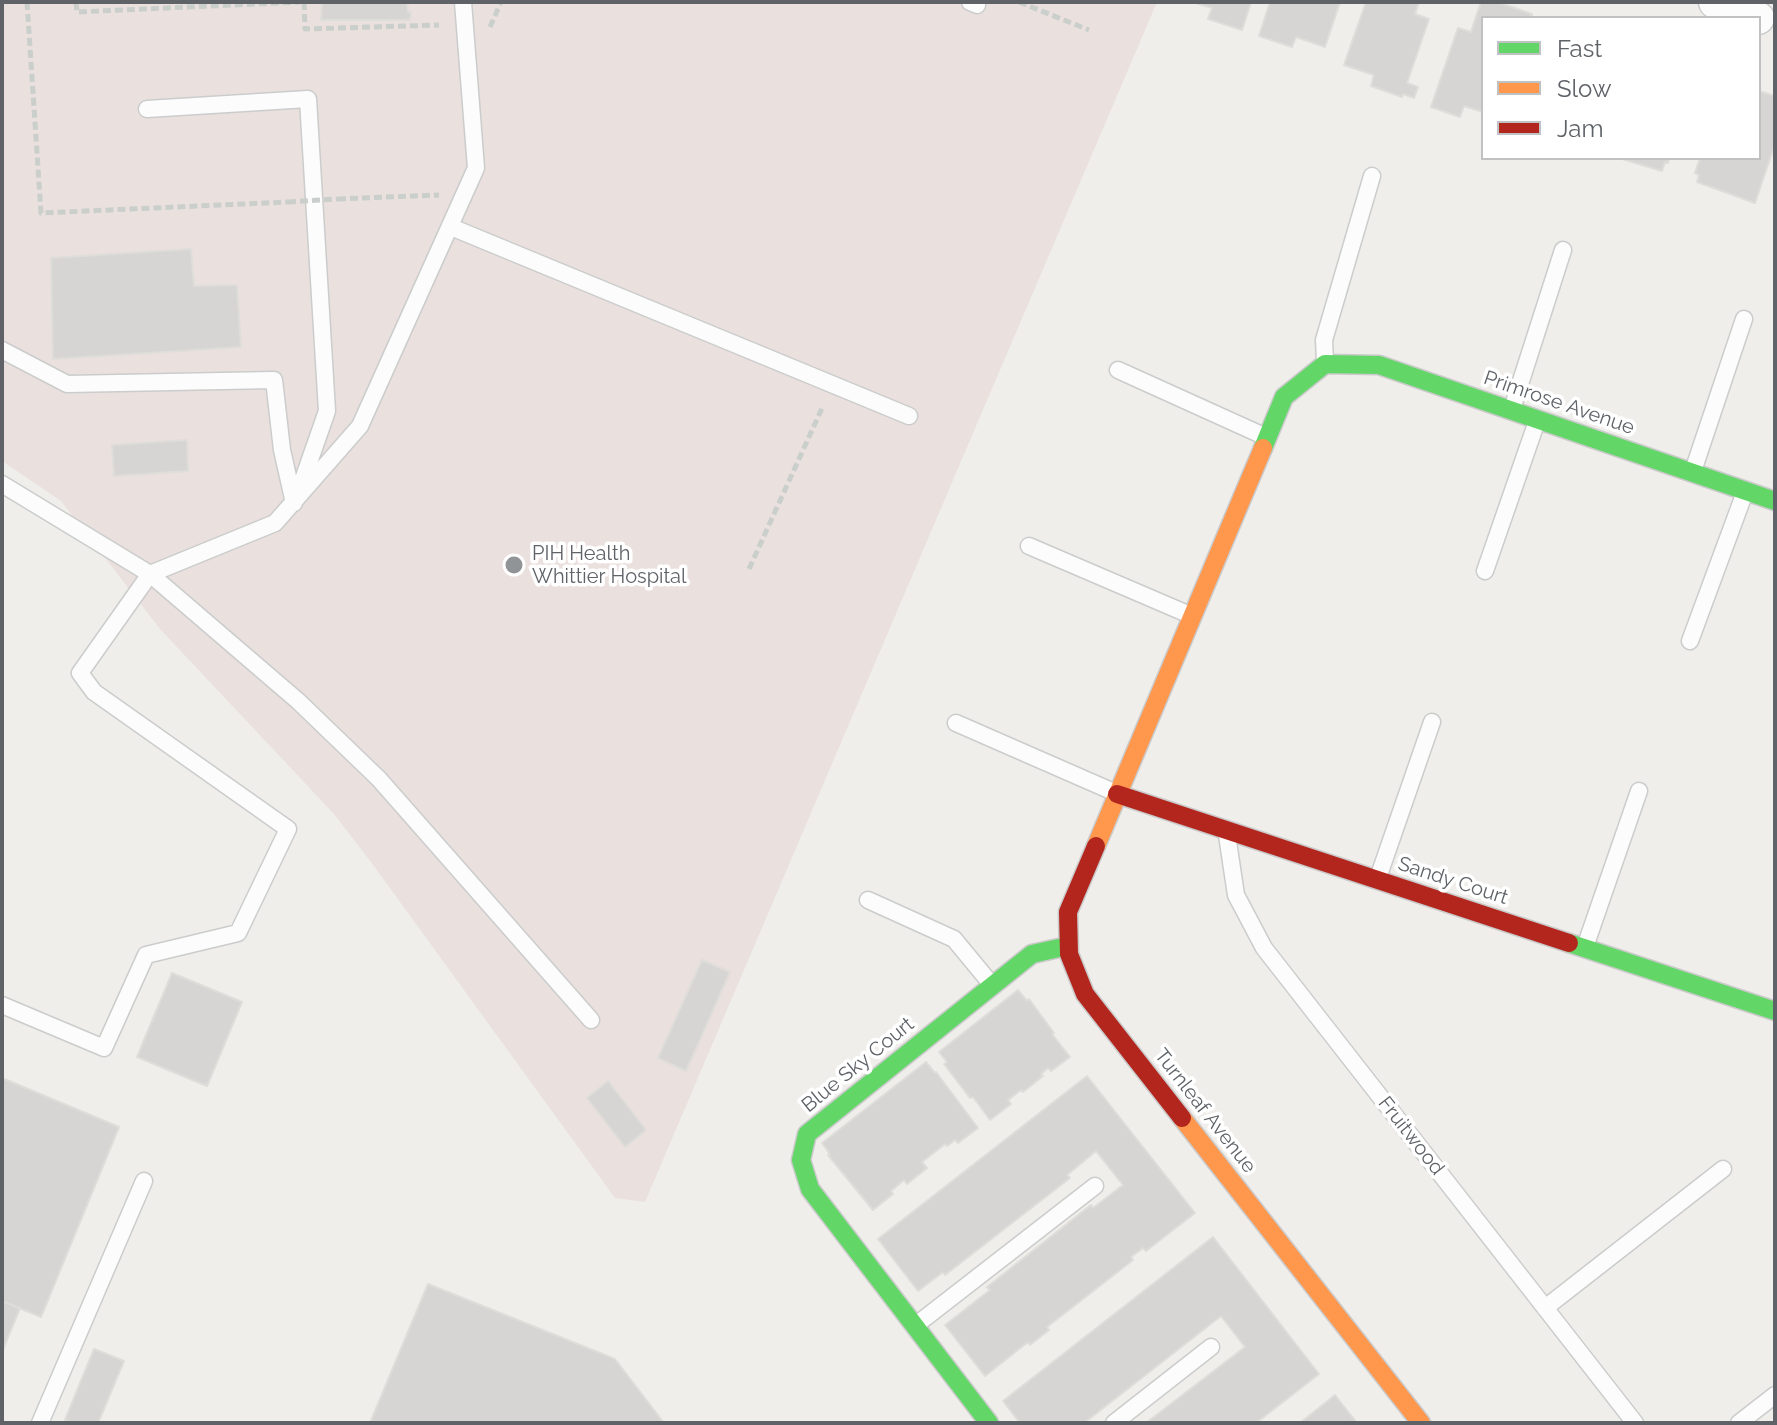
<!DOCTYPE html>
<style>
body{margin:0}
#map{position:relative;width:1777px;height:1425px;overflow:hidden;background:#efeeea;font-family:Raleway,sans-serif}
canvas{display:block}
.frame{position:absolute;inset:0;border:4px solid #5f6368;pointer-events:none}
.legend{position:absolute;left:1481px;top:16px;width:280px;height:144px;box-sizing:border-box;background:#fff;border:2px solid #bfc1c3;margin:0;padding:10px 14px;list-style:none;font-size:24px;color:#5f6368}
.legend li{display:flex;align-items:center;gap:16px;height:40px}
.legend b{width:40px;border:2px solid #bfc1c3}
</style>
<div id="map">
<canvas width="1777" height="1425"></canvas>
<div class="frame"></div>
<ul class="legend">
<li><b style="height:10px;background:#63d668"></b>Fast</li>
<li><b style="height:10px;background:#ff974d"></b>Slow</li>
<li><b style="height:10px;background:#b3261e"></b>Jam</li>
</ul>
</div>
<script>
const g = document.querySelector('canvas').getContext('2d');
g.lineJoin = 'round';
function paint(path, color) {
  g.fillStyle = color;
  g.fill(path, 'evenodd');
}
function poly(rows) {
  const path = new Path2D();
  for (const r of rows) {
    path.moveTo(r[0], r[1]);
    for (let i = 2; i < r.length; i += 2) path.lineTo(r[i], r[i + 1]);
  }
  return path;
}
function strokePath(path, color, width, dash) {
  g.strokeStyle = color;
  g.lineWidth = width;
  g.lineCap = dash ? 'butt' : 'round';
  g.setLineDash(dash || []);
  g.stroke(path);
}
function label(font, color, halo, rows, align = 'center') {
  g.font = font + ' Raleway,sans-serif';
  g.lineWidth = 7;
  g.setLineDash([]);
  g.textBaseline = 'middle';
  g.strokeStyle = halo;
  g.fillStyle = color;
  for (const [text, x, y, turn = 0] of rows) {
    g.save();
    g.translate(x, y);
    g.rotate((+turn || 0) * Math.PI / 180);
    g.textAlign = isNaN(turn) ? turn : align;
    if (halo) g.strokeText(text, 0, 0);
    g.fillText(text, 0, 0);
    g.restore();
  }
}
const medical = poly([
 [2,2,1157,2,645,1202,615,1198,371,862,334,814,160,629,61,501,2,461]
]);
const building = poly([
 [322,2,407,2,408,12,411,12,410,20,321,20,322,2],
 [1193,2,1251,2,1242,30,1208,19,1212,8,1193,2],
 [1270,2,1340,2,1325,47,1296,37,1292,47,1259,36,1270,2],
 [1366,2,1419,2,1415,14,1429,19,1407,83,1418,87,1414,98,1403,94,1402,97,1371,86,1374,75,1344,65,1366,2],
 [1481,2,1497,2,1532,14,1531,16,1536,18,1483,18,1483,112,1464,106,1460,117,1431,107,1458,28,1471,32,1481,2],
 [1759,91,1775,96,1775,144,1755,203,1697,182,1699,175,1695,173,1700,158,1759,158,1759,91],
 [1619,158,1669,158,1668,163,1665,162,1662,171,1619,158],
 [191,249,194,286,237,285,241,347,53,359,51,258,191,249],
 [187,440,188,471,114,476,112,445,187,440],
 [702,960,730,972,686,1071,658,1058,702,960],
 [172,973,242,1002,207,1086,137,1057,172,973],
 [1018,990,1027,1001,1029,999,1054,1033,1052,1034,1070,1057,1051,1071,1048,1068,1041,1074,1043,1076,1023,1092,1021,1090,1008,1100,1011,1104,990,1120,973,1097,970,1098,944,1064,947,1062,939,1052,1018,990],
 [926,1062,935,1073,936,1072,978,1128,958,1143,955,1140,947,1146,945,1144,922,1162,927,1168,907,1184,904,1180,891,1191,893,1194,873,1210,828,1155,830,1154,822,1143,926,1062],
 [1087,1076,1195,1213,1146,1251,1143,1248,1131,1257,1133,1260,1047,1327,1049,1330,1030,1345,1028,1342,985,1376,945,1325,990,1290,987,1287,1091,1205,1093,1208,1123,1185,1096,1151,1067,1175,1070,1178,945,1275,943,1272,918,1291,878,1239,1087,1076],
 [2,1078,119,1127,41,1317,2,1301,2,1078],
 [608,1081,646,1130,625,1147,587,1098,608,1081],
 [1213,1237,1319,1374,1256,1423,1146,1423,1245,1347,1221,1316,1084,1423,1020,1423,1003,1401,1213,1237],
 [428,1284,615,1359,664,1423,370,1423,428,1284],
 [2,1301,20,1308,2,1352,2,1301],
 [94,1349,124,1361,98,1423,72,1423,65,1420,94,1349],
 [1335,1395,1357,1423,1300,1423,1335,1395]
]);
const path = poly([
 [27,2,41,213,288,202],
 [76,2,77,12,300,2],
 [304,2,305,29,439,25],
 [1019,2,1089,30],
 [490,27,501,2],
 [338,199,439,195],
 [749,569,823,406]
]);
const lane = poly([
 [970,2,977,5],
 [147,109,308,99,327,411,298,494],
 [451,227,909,416],
 [2,350,67,384,274,380,282,450,294,503],
 [1325,362,1324,340,1372,176],
 [1118,370,1266,437],
 [1512,409,1563,250],
 [1693,471,1744,319],
 [2,484,150,574,298,701,379,779,591,1020],
 [1029,546,1190,615],
 [1485,571,1537,421],
 [1690,641,1745,492],
 [956,723,1116,793],
 [1227,835,1236,895,1264,948,1635,1423],
 [1378,878,1432,722],
 [868,900,954,939,992,985],
 [1585,947,1639,791],
 [2,1005,104,1048,146,955,238,933,288,829,94,692,80,673,150,574,275,523,360,426,476,168,463,2],
 [1545,1308,1723,1169],
 [916,1325,1095,1186],
 [40,1423,144,1181],
 [1114,1423,1211,1347],
 [1739,1423,1775,1395]
]);
const street = poly([
 [1715,2,1758,18]
]);
const fast = poly([
 [1263,448,1284,397,1325,364,1379,365,1775,501],
 [1569,943,1775,1011],
 [989,1423,810,1189,801,1160,807,1134,1032,954,1068,946]
]);
const slow = poly([
 [1096,846,1263,448],
 [1182,1118,1421,1423]
]);
const jam = poly([
 [1117,794,1569,943],
 [1096,846,1068,912,1069,954,1085,994,1182,1118]
]);
const pathBridge = poly([
 [288,202,338,199]
]);
const markers = [
 [514,565,10,"#919496"]
];
const streetNames = [
 ["Primrose Avenue",1559,403,19],
 ["Sandy Court",1453,881,18],
 ["Blue Sky Court",858,1065,-39],
 ["Turnleaf Avenue",1205,1111,52],
 ["Fruitwood",1411,1136,52]
];
const poiNames = [
 ["PIH Health",532,554],
 ["Whittier Hospital",532,577]
];
paint(medical, '#eae0de');
paint(building, '#d6d5d3');
strokePath(building, '#deddd9', 2);
strokePath(lane, '#cbcccc', 19);
strokePath(street, '#cbcccc', 35);
strokePath(fast, '#cacacb', 21);
strokePath(slow, '#cacacb', 21);
strokePath(jam, '#cacacb', 21);
strokePath(path, '#cacfcc', 5, [8, 4]);
strokePath(lane, '#fdfcfc', 16);
strokePath(street, '#fdfcfc', 32);
strokePath(fast, '#63d668', 18);
strokePath(slow, '#ff974d', 18);
strokePath(jam, '#b3261e', 18);
strokePath(pathBridge, '#cacfcc', 5, [8, 4]);
for (const [x, y, r, color] of markers) {
  const dot = new Path2D();
  dot.arc(x, y, r, 0, 2 * Math.PI);
  g.fillStyle = color;
  g.fill(dot);
  strokePath(dot, '#fff', 3);
}
label('20px', '#5f6368', '#fff', streetNames);
label('20px', '#5f6368', '#fff', poiNames, 'left');
</script>
